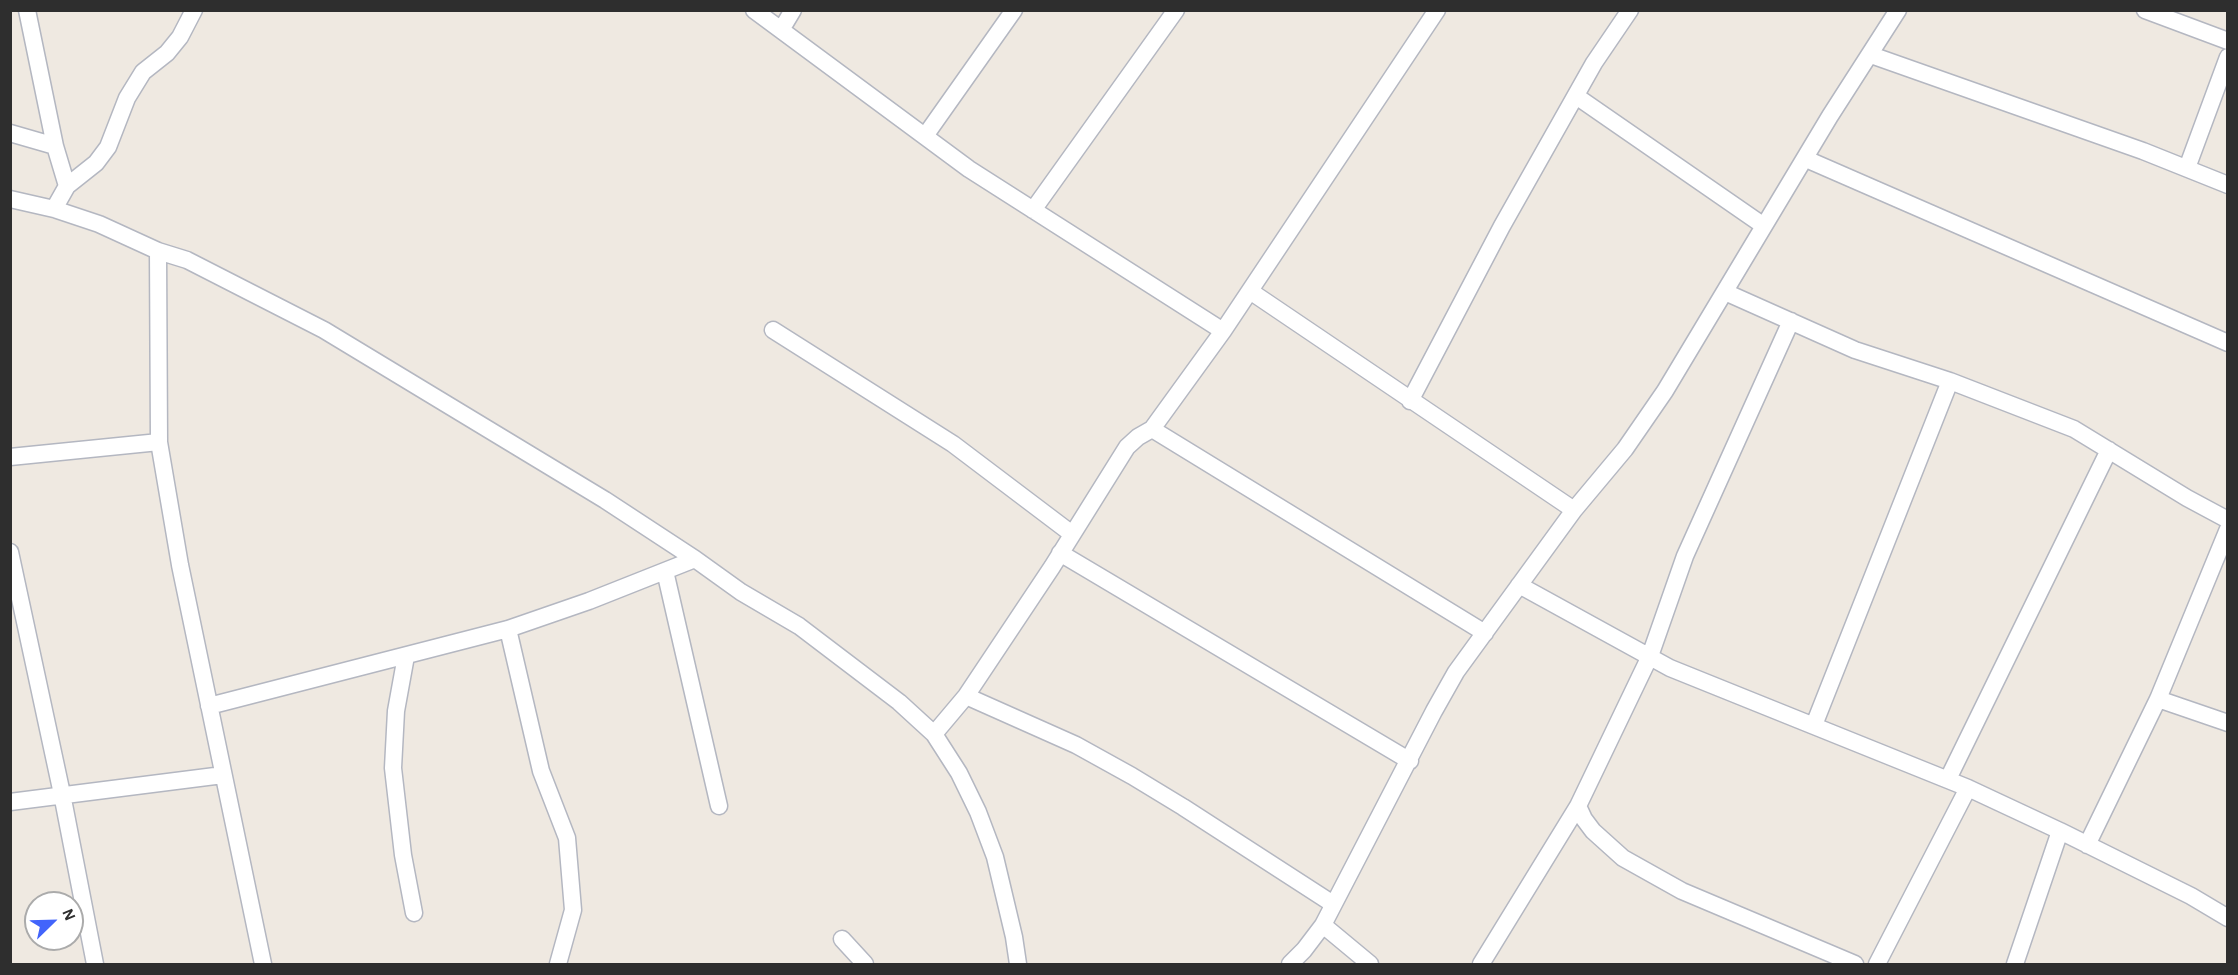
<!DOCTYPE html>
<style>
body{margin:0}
#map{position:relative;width:2238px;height:975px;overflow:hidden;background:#efe9e1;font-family:"Alegreya Sans",sans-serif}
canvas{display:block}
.frame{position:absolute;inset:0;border:12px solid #2e2e2e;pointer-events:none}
.north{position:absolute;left:24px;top:891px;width:60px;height:60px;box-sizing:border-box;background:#fff;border:2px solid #ababab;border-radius:50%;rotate:67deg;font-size:16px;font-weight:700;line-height:24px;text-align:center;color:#2e2e2e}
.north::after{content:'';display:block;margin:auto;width:21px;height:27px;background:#4264fb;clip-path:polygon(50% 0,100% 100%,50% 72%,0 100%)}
</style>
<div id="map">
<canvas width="2238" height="975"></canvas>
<div class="frame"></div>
<div class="north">N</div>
</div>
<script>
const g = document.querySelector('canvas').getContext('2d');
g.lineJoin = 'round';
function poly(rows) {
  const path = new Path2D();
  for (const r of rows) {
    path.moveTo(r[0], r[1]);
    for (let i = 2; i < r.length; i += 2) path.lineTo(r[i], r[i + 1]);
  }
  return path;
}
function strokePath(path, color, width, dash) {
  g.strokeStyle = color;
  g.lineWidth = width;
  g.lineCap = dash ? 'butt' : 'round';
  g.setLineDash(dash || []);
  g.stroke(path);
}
const street = poly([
 [27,10,55,146,67,186,54,209],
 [754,10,969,169,1223,331],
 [2145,10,2228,41],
 [781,30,793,10],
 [1871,55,2143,151,2228,185],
 [1576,96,1764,226],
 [10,133,55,146],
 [925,136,1014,10],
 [1806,159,2228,343],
 [2187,168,2228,57],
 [67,186,96,163,108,147,127,98,143,72,167,53,180,37,194,10],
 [10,199,54,209,99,224,158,251,187,260,324,330,605,500,695,559,741,592,799,626,899,702,934,734,959,773,978,812,995,857,1014,937,1018,964],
 [1033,210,1176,10],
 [158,251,159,442,180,565,263,964],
 [1250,291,1574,510],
 [1725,292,1855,350,1950,381,2074,429,2187,498,2228,520],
 [773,330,953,444,1072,534],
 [1410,401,1502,226,1594,63,1630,10],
 [1152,429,1485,633],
 [10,457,159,442],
 [10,552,62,794,95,964],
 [1060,553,1410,761],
 [665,571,719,806],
 [1519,585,1670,668,1968,788,2060,831,2191,896,2228,918],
 [508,629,541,771,567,838,573,910,558,964],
 [406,656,396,711,393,768,403,855,414,913],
 [966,696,1076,745,1132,776,1183,807,1333,904],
 [2158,699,2228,723],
 [209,706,508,629,589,601,695,559],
 [1814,725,1950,381],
 [934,734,966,696,1052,567,1127,447,1138,437,1152,429,1223,331,1437,10],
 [1948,779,2109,450],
 [10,802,223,775],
 [1578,806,1584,819,1593,831,1623,858,1682,891,1855,964],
 [2087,845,2158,699,2228,529],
 [1323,925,1370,964],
 [842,939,865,964],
 [1290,964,1304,950,1323,925,1434,711,1456,672,1574,510,1625,449,1665,391,1830,116,1898,10],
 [1481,964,1578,806,1650,656,1685,556,1791,321],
 [1877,964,1968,788],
 [2015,964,2060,831]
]);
strokePath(street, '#b4b7c1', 19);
strokePath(street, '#fff', 16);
</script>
